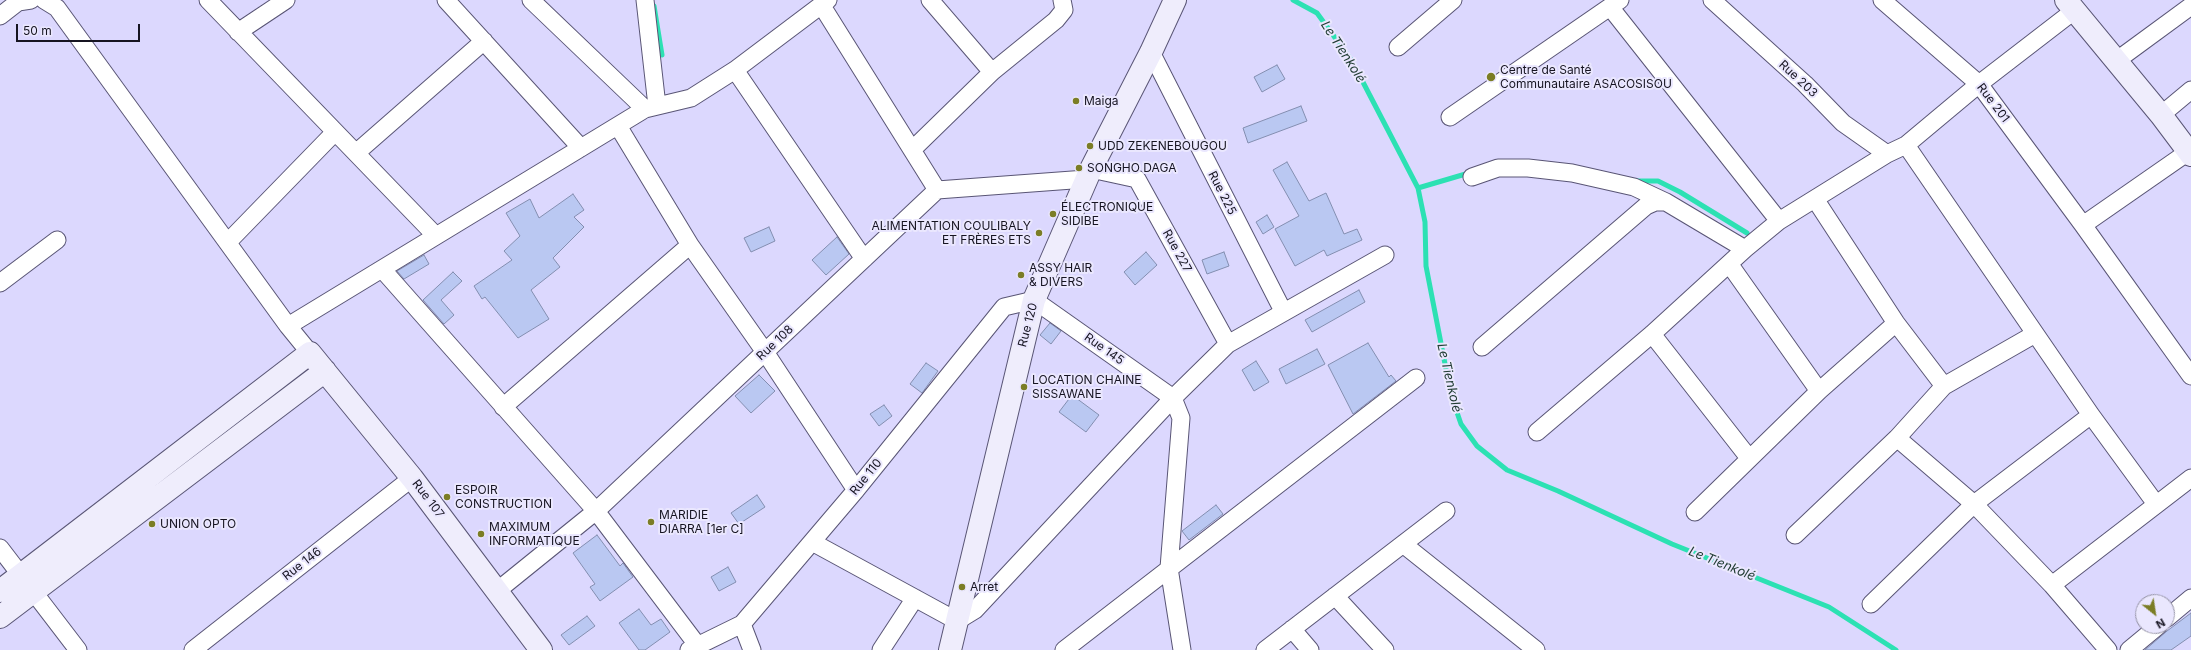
<!DOCTYPE html>
<meta charset="utf-8">
<style>
body{margin:0}
#map{position:relative;width:2191px;height:650px;overflow:hidden;background:#dcd8fe;font-family:Inter,sans-serif}
canvas{display:block}
.north{position:absolute;left:2135px;top:594px;width:40px;height:40px;box-sizing:border-box;background:#eae7fe;border:1px solid #9593a6;border-radius:50%;rotate:150deg;font-size:11px;font-weight:700;line-height:16px;text-align:center;color:#161421}
.north::after{content:'';display:block;margin:auto;width:14px;height:18px;background:#7b7d25;clip-path:polygon(50% 0,100% 100%,50% 72%,0 100%)}
.scale{position:absolute;left:16px;top:24px;width:124px;height:18px;box-sizing:border-box;border:2px solid #161421;border-top:0;padding-left:5px;font-size:12px;line-height:14px;white-space:nowrap;color:#161421;-webkit-text-stroke:3px #eae7fe;paint-order:stroke}
</style>
<div id="map">
<canvas width="2191" height="650"></canvas>
<div class="north">N</div>
<div class="scale">50 m</div>
</div>
<script>
const g = document.querySelector('canvas').getContext('2d');
g.lineJoin = 'round';
function poly(rows) {
  const path = new Path2D();
  for (const r of rows) {
    path.moveTo(r[0], r[1]);
    for (let i = 2; i < r.length; i += 2) path.lineTo(r[i], r[i + 1]);
  }
  return path;
}
function strokePath(path, color, width, dash) {
  g.strokeStyle = color;
  g.lineWidth = width;
  g.lineCap = dash ? 'butt' : 'round';
  g.setLineDash(dash || []);
  g.stroke(path);
}
function paint(path, color) {
  g.fillStyle = color;
  g.fill(path, 'evenodd');
}
function label(font, color, halo, rows, align = 'center') {
  g.font = font + ' Inter,sans-serif';
  g.lineWidth = 4;
  g.setLineDash([]);
  g.textBaseline = 'middle';
  g.strokeStyle = halo;
  g.fillStyle = color;
  for (const [text, x, y, turn = 0] of rows) {
    g.save();
    g.translate(x, y);
    g.rotate((+turn || 0) * Math.PI / 180);
    g.textAlign = isNaN(turn) ? turn : align;
    if (halo) g.strokeText(text, 0, 0);
    g.fillText(text, 0, 0);
    g.restore();
  }
}
const stream = poly([
 [1293,0,1317,13,1352,61,1418,188,1425,222,1426,266,1451,395,1461,424,1477,446,1507,470,1558,491,1672,544,1829,607,1896,650],
 [654,6,662,55],
 [1634,181,1658,181,1680,192,1747,233],
 [1418,188,1469,173]
]);
const building = poly([
 [1277,65,1285,79,1262,92,1254,77,1277,65],
 [1301,106,1307,121,1248,143,1243,128,1301,106],
 [1287,162,1309,201,1326,193,1344,234,1357,229,1362,240,1327,256,1324,250,1295,266,1275,229,1299,216,1273,170,1287,162],
 [573,194,584,210,574,217,584,227,553,258,560,267,531,290,549,319,518,338,485,297,482,299,474,286,512,260,504,251,520,236,506,213,530,199,539,218,573,194],
 [1267,215,1274,227,1263,234,1256,222,1267,215],
 [769,227,775,241,751,252,744,238,769,227],
 [837,237,849,254,826,275,812,260,837,237],
 [1146,252,1157,265,1135,285,1124,272,1146,252],
 [1224,252,1229,266,1207,274,1202,260,1224,252],
 [424,255,429,264,404,279,397,271,424,255],
 [453,272,462,281,441,300,454,315,444,324,423,300,453,272],
 [1359,290,1365,302,1312,332,1305,320,1359,290],
 [1050,323,1061,331,1051,344,1040,335,1050,323],
 [1368,343,1389,377,1391,375,1396,381,1353,414,1328,365,1368,343],
 [1317,349,1325,364,1286,384,1279,369,1317,349],
 [1256,361,1269,382,1254,391,1242,370,1256,361],
 [926,363,938,371,922,393,910,384,926,363],
 [759,375,775,391,751,413,735,396,759,375],
 [1072,395,1099,415,1086,432,1059,412,1072,395],
 [884,405,892,416,879,426,870,414,884,405],
 [757,495,765,507,739,524,731,513,757,495],
 [1216,505,1223,514,1189,540,1182,531,1216,505],
 [597,535,620,566,623,563,633,577,600,601,590,587,595,584,573,553,597,535],
 [728,567,736,582,719,591,711,577,728,567],
 [639,609,651,625,661,619,670,632,645,650,639,650,619,623,639,609],
 [2191,613,2191,636,2171,650,2145,650,2167,631,2191,613],
 [587,616,595,626,569,645,561,635,587,616]
]);
const street = poly([
 [44,0,57,8,288,326,310,353],
 [208,0,436,236],
 [446,0,581,148],
 [531,0,645,109],
 [645,0,657,106],
 [930,0,992,72],
 [1712,0,1805,84,1843,123,1887,154],
 [1882,0,1979,84,2083,225,2191,376],
 [822,6,937,190],
 [1610,7,1779,221],
 [0,16,18,2,31,0],
 [238,32,286,0],
 [1398,47,1453,0],
 [1151,52,1283,311],
 [2116,61,2191,6],
 [735,70,864,259],
 [2161,115,2191,90],
 [1450,117,1620,0],
 [618,126,690,245,765,352,856,490],
 [1906,145,2091,415,2156,504],
 [912,150,992,72,1056,20,1064,10,1062,0],
 [356,153,484,41],
 [1091,169,1137,179,1228,344],
 [1472,177,1498,168,1528,168,1572,173,1634,187,1666,202],
 [1815,199,1896,323,1944,386],
 [2083,225,2188,152],
 [228,242,335,132],
 [1730,265,1819,391],
 [382,269,596,511,698,646],
 [0,283,57,240],
 [288,326,645,109,691,98,735,70,828,0],
 [1652,334,1749,458],
 [1482,347,1646,206,1655,202,1666,202,1745,249],
 [503,407,690,245],
 [1537,432,1652,334,1745,249,1779,221,1887,154,1906,145,1979,84,2075,10],
 [1897,438,1974,504,2052,585,2108,650],
 [1695,512,1819,391,1896,323],
 [1795,535,1897,438,1944,386,2035,334],
 [1403,544,1536,650],
 [0,548,78,650],
 [2052,585,2191,478],
 [497,591,596,511,937,190,1086,179],
 [1335,596,1385,650],
 [1871,604,1974,504,2091,415],
 [2167,618,2191,598],
 [742,624,752,650],
 [1292,629,1310,650],
 [193,650,412,478],
 [689,650,742,624,856,490,1004,307,1034,300,1173,398,975,610,957,621,812,542],
 [881,650,915,598],
 [1064,650,1416,378],
 [1182,650,1169,568,1181,418,1173,398,1228,344,1385,255],
 [1265,650,1446,511],
 [2129,650,2158,626]
]);
const secondary = poly([
 [2066,0,2161,115,2191,155],
 [0,591,310,353,412,478,541,650],
 [0,617,325,371],
 [950,650,1034,300,1091,169,1151,52,1175,0]
]);
const markers = [
 [1491,77,5,"#7b7d25"],
 [1076,101,4,"#7b7d25"],
 [1090,146,4,"#7b7d25"],
 [1079,168,4,"#7b7d25"],
 [1053,214,4,"#7b7d25"],
 [1039,233,4,"#7b7d25"],
 [1021,275,4,"#7b7d25"],
 [1024,387,4,"#7b7d25"],
 [447,497,4,"#7b7d25"],
 [651,522,4,"#7b7d25"],
 [152,524,4,"#7b7d25"],
 [481,534,4,"#7b7d25"],
 [962,587,4,"#7b7d25"]
];
const poiNames = [
 ["Centre de Santé",1500,70],
 ["Communautaire ASACOSISOU",1500,84],
 ["Maiga",1084,101],
 ["UDD ZEKENEBOUGOU",1098,146],
 ["SONGHO DAGA",1087,168],
 ["ÉLECTRONIQUE",1061,207],
 ["SIDIBE",1061,221],
 ["ALIMENTATION COULIBALY",1031,226,"right"],
 ["ET FRÈRES ETS",1031,240,"right"],
 ["ASSY HAIR",1029,268],
 ["& DIVERS",1029,282],
 ["LOCATION CHAINE",1032,380],
 ["SISSAWANE",1032,394],
 ["ESPOIR",455,490],
 ["CONSTRUCTION",455,504],
 ["MARIDIE",659,515],
 ["DIARRA [1er C]",659,529],
 ["UNION OPTO",160,524],
 ["MAXIMUM",489,527],
 ["INFORMATIQUE",489,541],
 ["Arret",970,587]
];
const streetNames = [
 ["Rue 203",1798,79,43],
 ["Rue 201",1993,103,53],
 ["Rue 225",1222,193,63],
 ["Rue 227",1177,251,61],
 ["Rue 120",1028,325,-75],
 ["Rue 108",775,343,-43],
 ["Rue 145",1104,349,35],
 ["Rue 110",866,477,-51],
 ["Rue 107",428,499,53],
 ["Rue 146",302,564,-38]
];
const waterNames = [
 ["Le Tienkolé",1343,52,57],
 ["Le Tienkolé",1449,378,77],
 ["Le Tienkolé",1722,564,22]
];
strokePath(stream, '#2ce1b3', 5);
paint(building, '#bac8f2');
strokePath(building, '#838eb0', 1);
strokePath(street, '#595575', 19);
strokePath(secondary, '#595575', 24);
strokePath(street, '#fff', 17);
strokePath(secondary, '#efedfc', 22);
for (const [x, y, r, color] of markers) {
  const dot = new Path2D();
  dot.arc(x, y, r, 0, 2 * Math.PI);
  g.fillStyle = color;
  g.fill(dot);
  strokePath(dot, '#eae7fe', 1.5);
}
label('12px', '#161421', '#eae7fe', poiNames, 'left');
label('12px', '#161421', '#eae7fe', streetNames);
label('italic 13px', '#223d34', '#eae7fe', waterNames);
</script>
